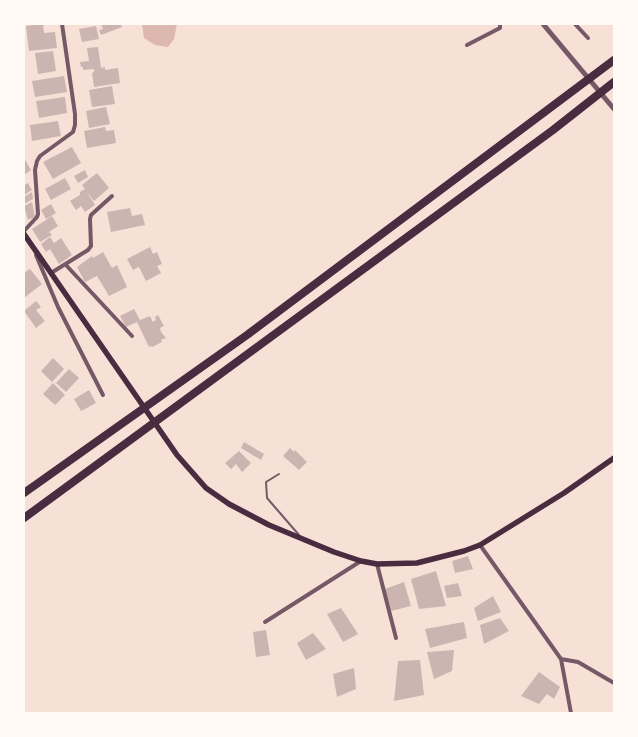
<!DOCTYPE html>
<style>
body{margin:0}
#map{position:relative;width:638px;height:737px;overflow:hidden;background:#f7e1d7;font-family:"Sofia Sans Condensed",sans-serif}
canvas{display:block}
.frame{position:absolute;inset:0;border:25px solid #fffaf5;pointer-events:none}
</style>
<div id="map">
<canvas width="638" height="737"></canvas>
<div class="frame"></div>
</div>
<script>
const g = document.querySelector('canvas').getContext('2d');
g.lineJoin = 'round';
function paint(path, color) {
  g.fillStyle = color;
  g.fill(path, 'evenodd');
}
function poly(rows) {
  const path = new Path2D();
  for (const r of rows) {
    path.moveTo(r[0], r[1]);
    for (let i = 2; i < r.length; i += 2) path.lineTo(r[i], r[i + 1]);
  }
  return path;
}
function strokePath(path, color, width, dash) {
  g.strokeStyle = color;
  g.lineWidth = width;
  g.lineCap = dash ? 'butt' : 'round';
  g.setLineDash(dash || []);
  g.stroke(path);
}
const water = poly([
 [142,24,177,24,174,39,168,47,155,45,144,38]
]);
const building = poly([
 [43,24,44,33,55,32,57,48,29,51,26,26],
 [101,24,121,24,122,27,101,35,99,30,103,29],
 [96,26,99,39,82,42,79,29],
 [98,47,101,68,105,67,105,70,118,68,120,83,94,87,92,73,94,72,94,69,83,70,83,67,81,67,80,62,89,61,87,48],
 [53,51,56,71,38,74,35,53],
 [64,76,67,92,35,97,32,81],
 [112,86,115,104,92,107,89,90],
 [65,97,67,113,39,118,36,101],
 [106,107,110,124,89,128,86,111],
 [58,121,61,136,32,141,30,125],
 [105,127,106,131,114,130,116,143,87,148,84,131],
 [72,147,81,163,53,179,43,162],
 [24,158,31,170,24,175],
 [85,170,88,177,78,183,74,176],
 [97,173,109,188,94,201,86,191,95,205,85,212,81,206,76,210,70,201,80,195,80,192,85,189,82,185],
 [65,178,71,189,51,200,45,189],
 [28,183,32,190,24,195,24,185],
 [32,192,33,199,24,204,24,197],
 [32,202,35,217,28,220,24,206],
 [51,204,56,213,46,219,41,210],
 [130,208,132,216,142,214,145,225,111,232,107,212],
 [52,216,58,226,49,232,52,235,40,242,32,229],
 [50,237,54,243,61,238,72,255,59,264,50,249,46,252,41,244],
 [150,247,153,254,157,252,162,264,157,266,161,273,146,281,139,267,133,270,127,259],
 [103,252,112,268,117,265,127,287,109,296,97,276,85,282,77,267,92,256,93,258],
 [30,269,42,284,24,298,24,273],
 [36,301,41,307,36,310,45,321,36,328,24,311],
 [134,309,140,320,150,316,153,322,156,320,155,317,158,315,164,326,160,328,161,332,166,338,161,340,162,342,152,347,151,346,149,347,137,322,126,327,120,316],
 [53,358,64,369,52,382,41,371],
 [69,369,79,378,66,392,56,383],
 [53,383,65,395,55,405,43,394],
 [89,390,96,403,81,411,74,399],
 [244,442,264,454,261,460,241,448],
 [290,448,294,452,295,450,307,462,299,470,283,456],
 [239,451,251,463,242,472,236,464,231,469,225,463],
 [468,556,473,569,455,573,452,561],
 [436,571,446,606,419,609,411,579],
 [404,582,411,606,391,611,385,589],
 [458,583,462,596,447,598,444,586],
 [493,596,501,612,478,621,474,608],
 [341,608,358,634,343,642,327,614],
 [500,618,509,631,484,644,480,625],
 [464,622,467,638,430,648,425,629],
 [266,630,270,655,256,657,253,632],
 [313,633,326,649,306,660,297,643],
 [454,650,452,671,434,679,427,652],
 [420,660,424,695,394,701,398,661],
 [354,668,356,689,337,697,333,674],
 [539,672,560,687,554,699,547,694,539,704,521,696]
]);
const service = poly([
 [279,474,266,482,267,498,299,535]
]);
const minor = poly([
 [575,24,588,38],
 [467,45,500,28,500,24],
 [24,231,37,217,38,214,35,170,37,161,40,156,73,132,75,125,75,114,62,24],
 [36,255,58,307,103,395],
 [65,264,132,336],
 [51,273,88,250,91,246,90,219,91,215,112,196],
 [480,545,561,659,571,713],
 [377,564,396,638],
 [265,622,361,561],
 [561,659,578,662,614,683]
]);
const tertiary = poly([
 [543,24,614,109]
]);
const secondary = poly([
 [24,234,177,455,206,488,229,504,269,525,334,552,361,561,377,564,417,563,464,551,480,545,564,493,614,458]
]);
const motorway = poly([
 [24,493,247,335,614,60],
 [24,518,553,130,614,82]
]);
paint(water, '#dcb8b0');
paint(building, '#ccb4b1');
strokePath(service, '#755966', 2);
strokePath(minor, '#755966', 4);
strokePath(tertiary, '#755966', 5);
strokePath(secondary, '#4a2c40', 5.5);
strokePath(motorway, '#4a2c40', 8);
</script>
